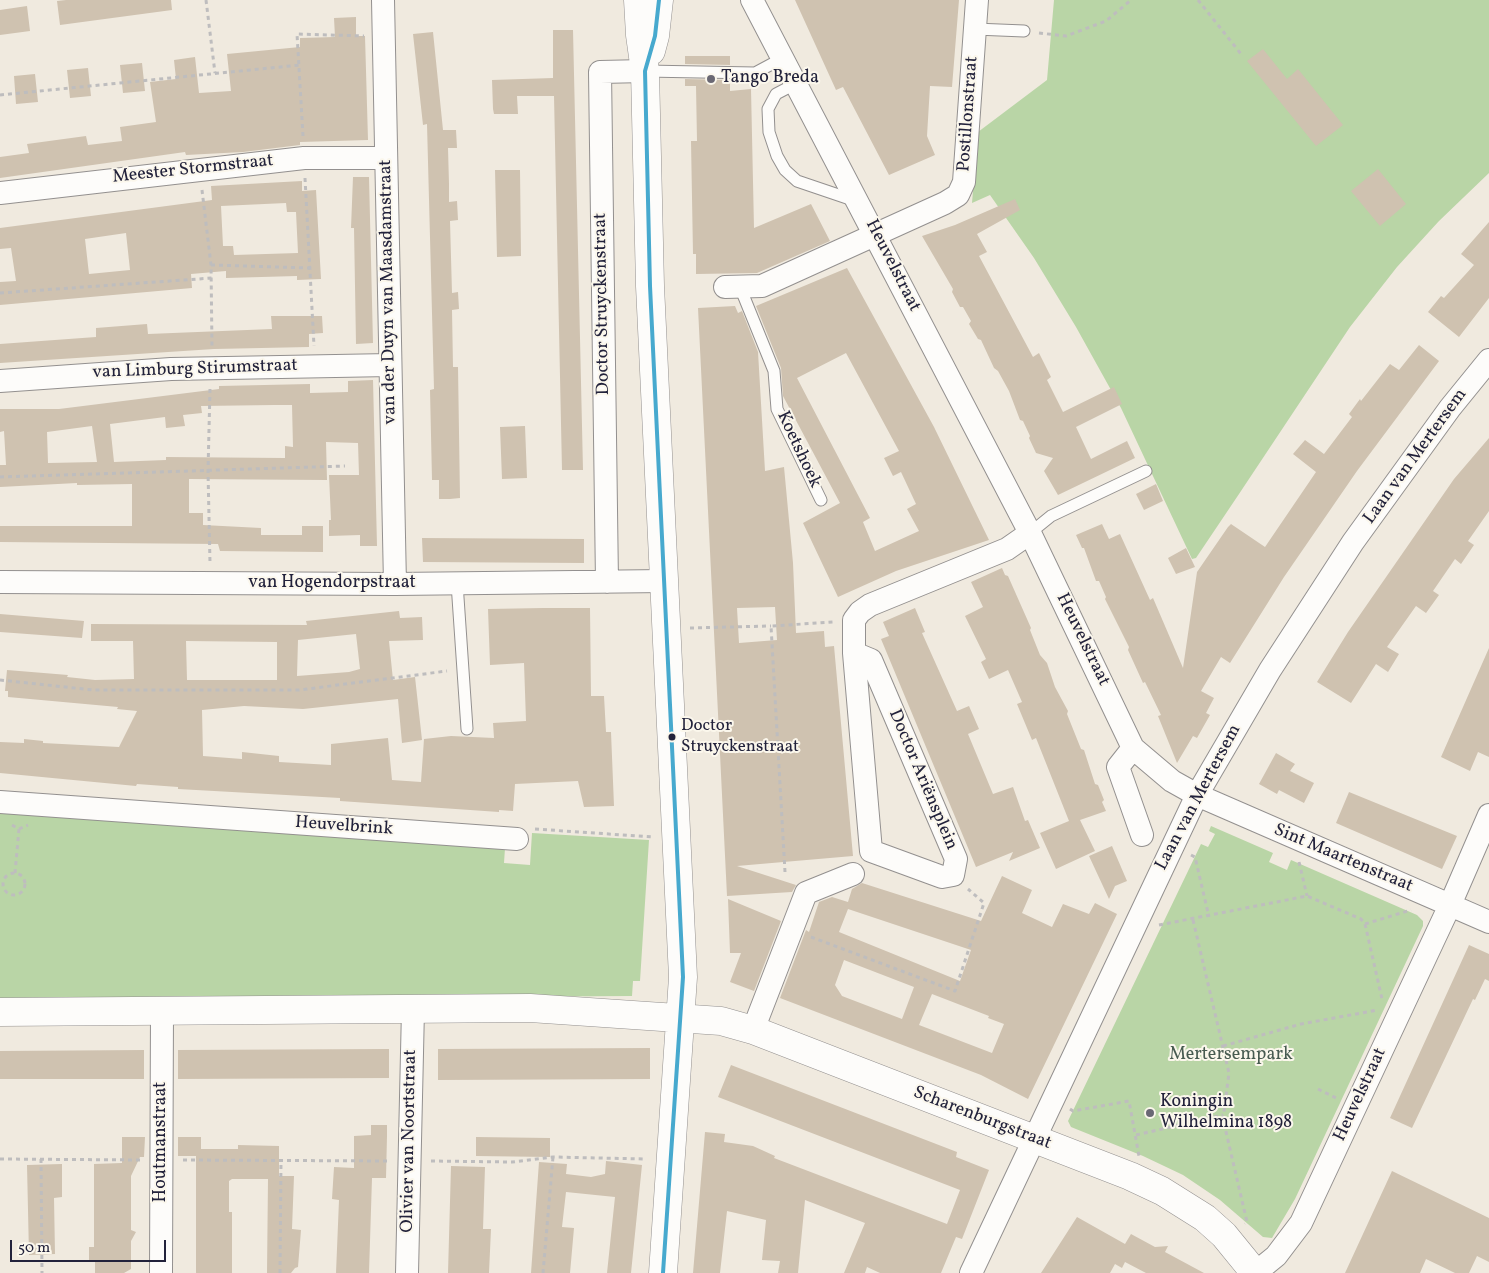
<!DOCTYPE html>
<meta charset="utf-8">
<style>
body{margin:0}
#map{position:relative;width:1489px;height:1273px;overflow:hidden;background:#f0eadf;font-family:Vollkorn,serif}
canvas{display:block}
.scale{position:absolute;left:10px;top:1240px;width:156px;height:22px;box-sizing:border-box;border:2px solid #22223b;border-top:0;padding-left:6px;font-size:15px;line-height:18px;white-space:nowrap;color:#22223b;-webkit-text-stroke:4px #fbf7ec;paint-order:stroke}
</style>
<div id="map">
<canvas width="1489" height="1273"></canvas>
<div class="scale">50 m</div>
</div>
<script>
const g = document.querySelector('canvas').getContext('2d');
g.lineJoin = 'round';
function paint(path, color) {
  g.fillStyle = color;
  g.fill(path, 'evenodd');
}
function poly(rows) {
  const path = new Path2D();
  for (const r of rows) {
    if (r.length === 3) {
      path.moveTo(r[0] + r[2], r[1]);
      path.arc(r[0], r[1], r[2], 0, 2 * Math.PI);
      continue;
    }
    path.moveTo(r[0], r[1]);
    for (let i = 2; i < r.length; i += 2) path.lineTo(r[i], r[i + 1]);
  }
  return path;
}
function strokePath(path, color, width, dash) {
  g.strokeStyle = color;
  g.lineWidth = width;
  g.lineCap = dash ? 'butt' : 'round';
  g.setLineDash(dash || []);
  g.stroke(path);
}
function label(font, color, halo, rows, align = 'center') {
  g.font = font + ' Vollkorn,serif';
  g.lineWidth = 4;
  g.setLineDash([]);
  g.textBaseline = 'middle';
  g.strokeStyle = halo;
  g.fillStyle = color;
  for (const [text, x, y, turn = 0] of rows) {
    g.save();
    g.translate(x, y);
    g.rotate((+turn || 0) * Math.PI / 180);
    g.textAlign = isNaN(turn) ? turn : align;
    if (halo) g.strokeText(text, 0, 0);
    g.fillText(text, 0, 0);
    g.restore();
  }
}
const green = poly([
 [1054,0,1489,0,1489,173,1439,221,1397,267,1350,327,1239,494,1196,558,1192,559,1121,408,1076,327,1034,258,990,195,972,203,978,132,1047,80],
 [0,811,505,848,504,863,530,865,532,833,649,840,640,981,633,981,632,996,0,1000],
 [1211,826,1273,853,1269,862,1287,870,1291,860,1417,915,1423,921,1423,926,1295,1199,1272,1238,1263,1237,1220,1200,1183,1175,1143,1156,1071,1127,1068,1121,1201,844,1208,847,1215,834,1209,831]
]);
const building = poly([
 [66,0,171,0,172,10,60,25,57,1],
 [795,0,959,0,952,87,930,86,927,136,935,155,889,175,843,87,836,90],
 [27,6,30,31,0,35,0,10],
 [356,17,356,36,365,36,368,140,300,142,300,145,243,152,186,155,185,152,0,178,0,157,29,153,27,144,86,136,88,145,122,141,120,127,156,122,150,82,176,79,174,60,195,57,199,93,231,91,227,54,300,47,300,38,335,37,334,18],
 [553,30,573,30,583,470,562,470,554,96,517,96,518,114,494,114,493,109,492,80,553,78],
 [433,32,443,130,456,130,457,148,448,148,449,184,449,202,457,201,458,220,450,221,452,293,458,292,459,309,452,310,453,367,458,367,460,498,450,499,439,499,439,480,432,480,430,390,434,389,427,124,423,125,413,34],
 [1263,49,1287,79,1298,69,1343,125,1316,146,1247,61],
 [685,56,730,56,730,65,685,64],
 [142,63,145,91,123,93,120,65],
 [88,68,91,96,70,98,67,70],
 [35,74,38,102,16,104,14,76],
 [685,79,730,80,730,91,751,89,754,228,811,204,830,241,757,273,696,274,696,254,693,254,691,141,697,141,696,86,685,86],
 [1378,169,1406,204,1380,226,1351,191],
 [495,170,520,170,521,256,497,257],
 [353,177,369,177,373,343,356,344,354,228,351,228],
 [302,181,302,191,316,190,321,279,297,280,297,276,226,278,226,271,191,274,192,288,0,305,0,282,16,281,11,248,0,249,0,228,212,200,211,186],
 [286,203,287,212,296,212,298,253,234,255,233,246,223,246,221,206],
 [126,233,130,270,89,274,85,239],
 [1015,199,1020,210,977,234,987,252,979,256,1033,357,1039,353,1051,377,1047,380,1063,412,1114,387,1122,404,1076,427,1091,459,1127,441,1135,458,1058,495,1044,471,1053,458,1036,453,1029,438,1030,436,1023,421,1020,420,1009,391,998,371,994,368,981,340,978,339,969,324,971,321,963,307,960,307,952,292,953,289,922,236,955,225],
 [1489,222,1489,298,1459,337,1428,312,1441,296,1444,298,1474,265,1461,254],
 [847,268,934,427,989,540,896,571,838,597,803,523,840,503,783,396,781,368,756,306],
 [846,353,899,451,884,458,893,476,901,472,916,504,907,509,919,531,875,551,863,522,870,518,797,378],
 [735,306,738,313,742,311,758,352,765,471,784,467,793,563,796,633,824,631,825,647,834,646,853,856,737,866,796,885,792,892,727,896,698,308],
 [775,607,777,640,739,643,737,608],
 [271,316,322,316,323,333,309,334,309,347,214,349,0,363,0,344,96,337,96,328,147,324,148,334,272,329],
 [1419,345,1439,361,1357,471,1284,577,1230,663,1221,657,1201,691,1214,698,1206,713,1210,715,1197,738,1193,736,1177,763,1158,716,1161,715,1145,682,1143,683,1128,650,1129,647,1105,599,1106,597,1099,581,1096,581,1084,548,1082,548,1076,535,1102,524,1109,539,1120,534,1150,600,1153,598,1183,668,1197,572,1228,527,1231,524,1265,547,1316,472,1293,454,1305,440,1324,454,1352,417,1349,414,1360,399,1361,401,1390,364,1399,370],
 [373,380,377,546,360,546,360,535,329,536,329,520,331,520,329,475,359,475,358,443,326,442,327,480,189,479,189,513,203,513,203,525,261,528,261,535,302,535,302,526,323,526,323,552,220,551,218,544,0,542,0,526,132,526,132,484,77,485,77,483,0,487,0,465,6,465,4,431,0,432,0,409,59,409,219,389,219,386,310,384,310,393,348,392,348,381],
 [274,405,292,405,293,447,285,446,285,458,166,457,166,460,114,462,110,424,165,417,166,428,185,426,183,415,202,413,201,406],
 [92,426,97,462,48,463,47,432],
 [525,426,527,478,502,479,500,427],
 [1489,438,1489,511,1468,541,1474,545,1461,564,1455,559,1433,591,1439,595,1426,613,1416,606,1387,647,1399,654,1388,672,1376,664,1351,703,1317,682,1348,632,1454,479],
 [1156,484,1163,501,1144,510,1136,494],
 [422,538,584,539,584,563,423,562],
 [1186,548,1195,567,1176,574,1168,558],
 [1002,568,1005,575,1008,576,1031,628,1030,630,1040,655,1047,663,1055,687,1068,711,1067,714,1081,749,1084,750,1095,784,1098,785,1104,800,1102,802,1106,811,1080,820,1095,851,1056,869,1040,833,1069,821,1036,738,1032,740,1017,704,1022,702,1008,670,989,679,981,662,986,659,965,616,983,607,971,582],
 [543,608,590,608,591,696,604,696,606,732,611,732,614,806,584,807,578,781,515,784,513,811,499,810,499,812,340,801,340,798,178,789,178,787,137,784,136,786,0,773,0,742,24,743,24,739,43,741,43,743,119,747,137,711,117,709,118,707,8,697,8,691,5,691,7,670,68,675,67,677,95,680,134,679,133,641,91,641,91,624,307,625,306,621,399,611,400,618,422,617,423,640,389,641,393,680,415,677,422,740,402,743,398,699,303,709,244,706,202,710,203,756,242,759,242,752,279,756,279,762,331,765,331,744,388,738,392,780,421,782,424,739,451,736,494,738,493,723,526,721,524,663,490,665,488,609],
 [356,634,360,669,349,672,297,676,298,640],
 [186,641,277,642,277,680,187,680],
 [915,608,925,632,922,633,957,711,969,706,979,729,968,734,993,794,1013,787,1025,821,1028,820,1040,848,1009,861,1013,852,976,867,881,639,889,636,883,622],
 [0,614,84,621,82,638,0,632],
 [1489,648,1489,757,1478,752,1470,771,1441,757],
 [1276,753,1295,764,1290,771,1314,783,1304,803,1279,790,1277,794,1259,784],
 [1349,792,1457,836,1442,869,1336,823],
 [1112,846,1127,881,1115,886,1109,899,1089,856],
 [1002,876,1032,890,1022,913,1052,927,1063,904,1089,914,1095,903,1117,914,1028,1099,981,1075,780,998,806,930,809,932,819,902,832,897,848,902,852,889,862,883,981,921],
 [848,909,971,950,960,981,839,932],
 [844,960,914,987,902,1019,842,996,835,985],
 [932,994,989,1016,988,1018,1004,1024,992,1053,919,1025],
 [728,899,781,921,754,991,730,982,741,953,730,953],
 [1469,945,1489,954,1489,981,1485,979,1475,1000,1473,999,1412,1128,1390,1118],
 [650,1048,650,1079,438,1080,438,1049],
 [389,1049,389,1078,178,1079,178,1050],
 [144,1050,144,1079,0,1079,0,1051],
 [731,1065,957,1152,956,1157,989,1170,962,1239,956,1237,941,1273,880,1273,867,1267,865,1273,844,1273,865,1223,805,1200,798,1273,778,1273,780,1261,762,1260,766,1220,727,1211,720,1273,693,1273,705,1132,725,1134,724,1142,753,1146,775,1156,774,1158,947,1224,960,1190,718,1097],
 [371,1125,387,1125,387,1136,386,1178,372,1178,369,1273,336,1273,339,1200,332,1199,334,1167,354,1168,354,1136,371,1135],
 [122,1137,145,1137,144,1157,140,1157,131,1176,131,1230,136,1232,131,1241,131,1269,124,1273,95,1273,95,1262,89,1262,89,1247,94,1247,94,1164,122,1163],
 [178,1137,201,1137,201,1149,238,1149,238,1145,279,1146,279,1176,294,1176,292,1229,301,1230,298,1267,295,1268,291,1273,267,1273,268,1179,232,1179,229,1181,229,1212,232,1212,232,1273,196,1273,196,1156,178,1156],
 [476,1137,550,1138,550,1157,476,1156],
 [606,1161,642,1165,631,1273,607,1273,615,1197,566,1192,562,1227,574,1228,570,1273,531,1273,539,1162,567,1164,566,1174,591,1177,605,1174],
 [62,1164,62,1197,54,1198,55,1254,29,1255,27,1165],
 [451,1166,485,1167,483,1229,491,1229,489,1273,448,1273],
 [1392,1171,1489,1218,1489,1262,1477,1256,1469,1273,1455,1273,1426,1259,1420,1273,1345,1273],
 [1077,1217,1125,1244,1131,1234,1155,1247,1168,1246,1165,1252,1204,1273,1146,1273,1125,1262,1122,1268,1115,1264,1110,1273,1041,1273]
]);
const path = poly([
 [206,0,215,73],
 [1198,0,1241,54],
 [1039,33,1066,36,1106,21,1131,0],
 [0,95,300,65],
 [303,136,297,34,364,36],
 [305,178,314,346],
 [202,190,211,265,212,348],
 [211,265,310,268],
 [0,293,212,278],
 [210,389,208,471,210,563],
 [0,477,345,466],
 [690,628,771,626],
 [0,680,93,690,299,690,447,671],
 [12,825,19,829,28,825],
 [535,829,653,837],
 [1191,855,1195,857,1209,917],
 [1299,862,1307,896],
 [785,872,771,626,834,622],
 [14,884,11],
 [15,873,19,829],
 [1193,920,1229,1073,1223,1119,1247,1222,1245,1224],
 [1365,924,1411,910],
 [1159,925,1307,896,1361,919,1365,924,1382,999],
 [811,937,955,991,984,903,968,889],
 [1223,1046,1301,1024,1378,1010],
 [1318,1089,1338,1099],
 [1070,1109,1073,1111,1129,1101,1139,1156],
 [1136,1135,1223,1115],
 [0,1159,142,1160],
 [41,1159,42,1273],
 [183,1160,389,1161],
 [431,1161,512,1162,553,1157,646,1159],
 [280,1273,281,1160],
 [543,1273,553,1157]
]);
const lane = poly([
 [975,29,1024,31],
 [645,71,755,73,783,58],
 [797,83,776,94,768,109,769,132,777,156,785,170,797,181,856,201],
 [740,287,774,371,777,409,821,500],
 [1030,533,1051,516,1146,471],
 [457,583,467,729]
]);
const street = poly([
 [383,0,395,584],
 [752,0,1030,533,1133,748,1172,781,1197,795,1489,922],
 [0,193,304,158,386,158],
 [725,287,762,286,945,203,958,195,964,182,977,0],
 [0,381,171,369,390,365],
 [0,582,395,584,665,581],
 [607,582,600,72,645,71],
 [854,653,871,660,956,859,953,875,942,877,871,851,854,653,854,620,860,612,870,605,1007,549,1030,533],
 [1133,748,1118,767,1142,835],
 [0,802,517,839],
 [753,1030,806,893,853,874],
 [161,1273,162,1011],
 [407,1273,413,1009],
 [971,1273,1197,795,1270,670,1353,542,1450,408,1489,360],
 [1255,1273,1276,1256,1301,1223,1450,905,1489,815]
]);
const secondary = poly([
 [638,0,640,35,645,71,650,286,683,977,663,1273],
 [651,51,655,36,659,0],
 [0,1012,530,1008,721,1021,753,1030,1130,1176,1162,1191,1205,1218,1224,1235,1255,1273]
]);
const bus1 = poly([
 [659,0,655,36,645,71,650,286,683,977,663,1273]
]);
const markers = [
 [711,79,5,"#6a6874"],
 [672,737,4.5,"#22223b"],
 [1150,1113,5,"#6a6874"]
];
const busNames = [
 ["Doctor",681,727],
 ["Struyckenstraat",681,748]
];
const poiNames = [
 ["Tango Breda",721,79],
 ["Koningin",1160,1103],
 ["Wilhelmina 1898",1160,1124]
];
const streetNames = [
 ["Postillonstraat",969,114,-86],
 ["Meester Stormstraat",193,170,-6],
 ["Heuvelstraat",892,266,63],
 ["van der Duyn van Maasdamstraat",389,292,-91],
 ["Doctor Struyckenstraat",603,304,-91],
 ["van Limburg Stirumstraat",195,370,-2],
 ["Koetshoek",798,450,65],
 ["Laan van Mertersem",1416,457,-54],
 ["van Hogendorpstraat",332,584],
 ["Heuvelstraat",1082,640,64],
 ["Doctor Ariënsplein",922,780,67],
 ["Laan van Mertersem",1199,798,-62],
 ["Heuvelbrink",344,827,4],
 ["Sint Maartenstraat",1343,859,23],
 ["Heuvelstraat",1361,1095,-65],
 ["Scharenburgstraat",982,1119,21],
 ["Olivier van Noortstraat",410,1141,-89],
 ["Houtmanstraat",162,1142,-90]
];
const parkNames = [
 ["Mertersempark",1231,1056]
];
paint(green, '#b9d5a6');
paint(building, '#cfc2b0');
strokePath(lane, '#93908f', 13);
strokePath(street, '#93908f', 24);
strokePath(secondary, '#93908f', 29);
strokePath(path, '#bebdbe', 3, [4, 4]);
strokePath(lane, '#fdfcfa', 11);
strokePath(street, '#fdfcfa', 22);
strokePath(secondary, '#fdfcfa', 28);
strokePath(bus1, '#47a9ce', 4);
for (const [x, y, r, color] of markers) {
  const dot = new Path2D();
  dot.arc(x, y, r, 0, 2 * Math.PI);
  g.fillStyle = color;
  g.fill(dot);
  strokePath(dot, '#fbf7ec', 2);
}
label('17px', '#22223b', '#fbf7ec', busNames, 'left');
label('18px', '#22223b', '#fbf7ec', poiNames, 'left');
label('18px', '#22223b', '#fbf7ec', streetNames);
label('18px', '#475b50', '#fbf7ec', parkNames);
</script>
